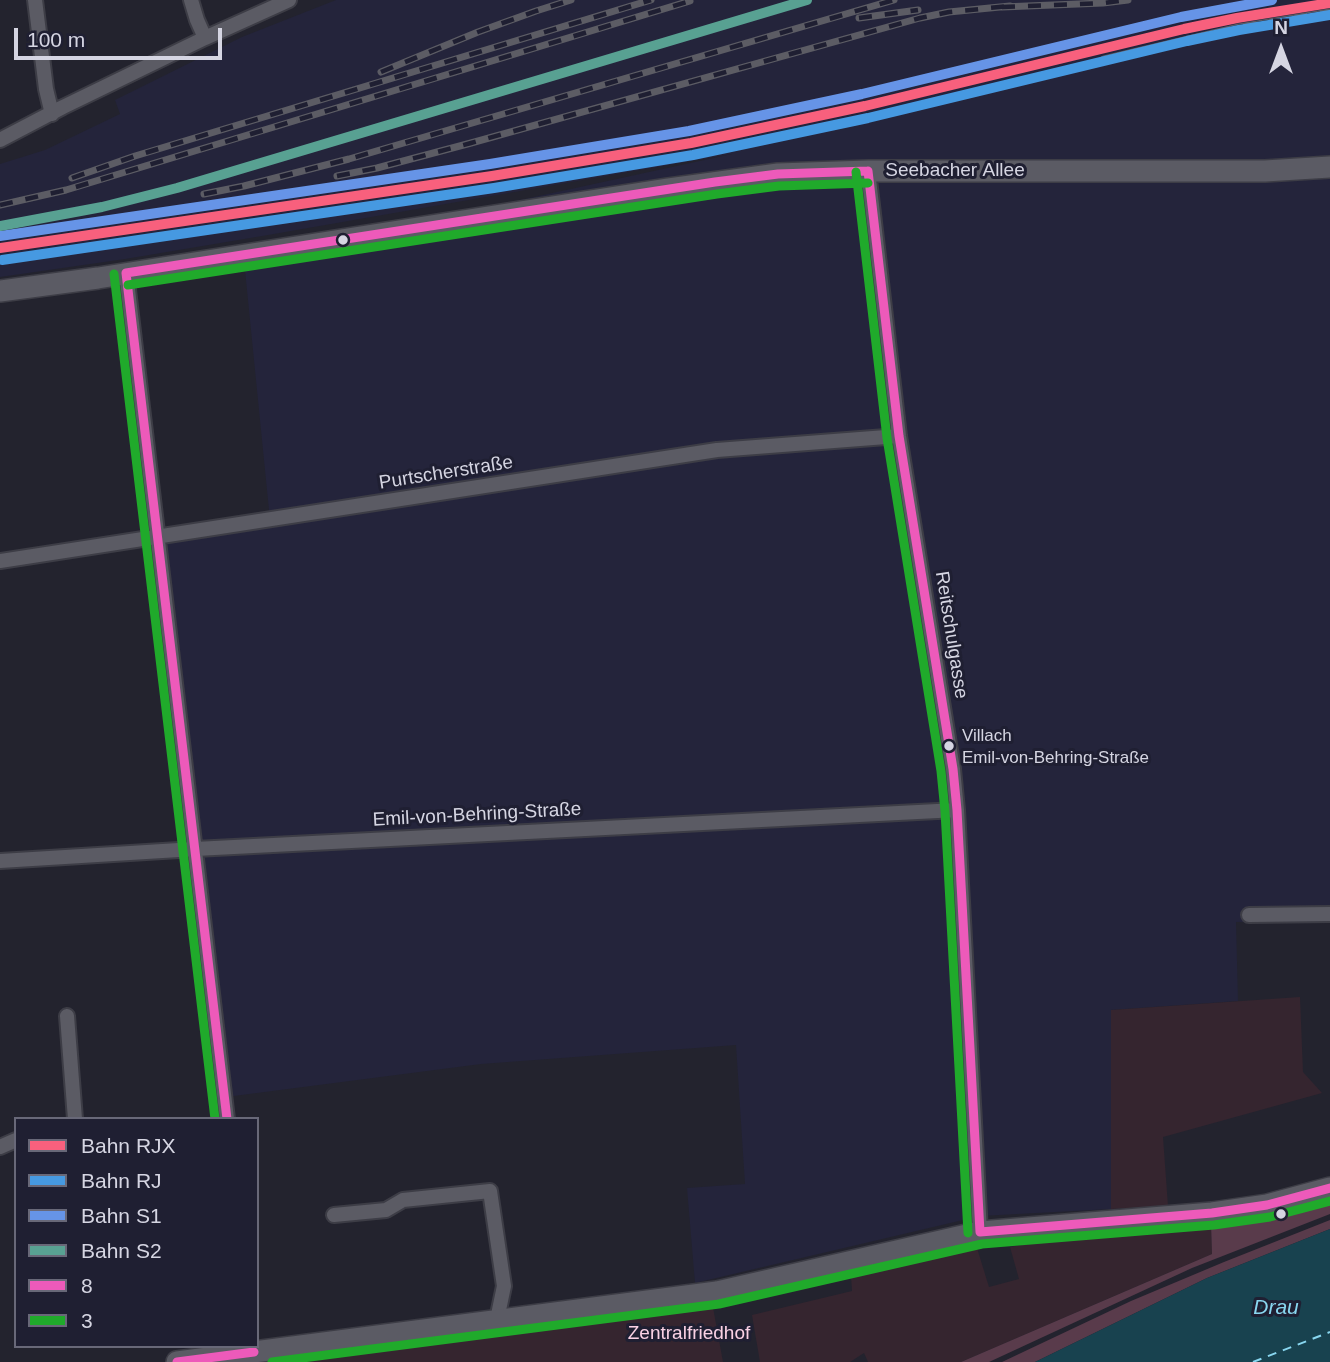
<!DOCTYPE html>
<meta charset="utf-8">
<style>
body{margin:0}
#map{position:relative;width:1330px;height:1362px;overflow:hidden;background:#23232e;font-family:Helvetica,sans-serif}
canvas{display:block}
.legend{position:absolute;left:14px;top:1117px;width:245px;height:231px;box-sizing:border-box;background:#1f1f32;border:2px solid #686878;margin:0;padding:9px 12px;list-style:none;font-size:21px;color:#d5d5e2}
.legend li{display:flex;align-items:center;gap:14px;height:35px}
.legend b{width:35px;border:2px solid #686878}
.north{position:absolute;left:1246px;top:14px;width:70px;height:70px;-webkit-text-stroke:5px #1f1f32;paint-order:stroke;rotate:0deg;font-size:19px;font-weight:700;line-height:28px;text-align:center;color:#d5d5e2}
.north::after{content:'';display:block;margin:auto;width:24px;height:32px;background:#d5d5e2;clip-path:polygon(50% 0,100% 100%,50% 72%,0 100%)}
.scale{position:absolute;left:14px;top:28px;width:208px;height:32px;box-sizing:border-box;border:4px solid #d5d5e2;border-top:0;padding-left:9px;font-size:21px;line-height:24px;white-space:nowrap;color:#d5d5e2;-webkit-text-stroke:5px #1f1f32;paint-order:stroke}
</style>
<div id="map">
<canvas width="1330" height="1362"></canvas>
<ul class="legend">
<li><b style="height:9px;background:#f8607d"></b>Bahn RJX</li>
<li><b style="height:9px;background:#4699e1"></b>Bahn RJ</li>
<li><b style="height:9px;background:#6694e7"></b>Bahn S1</li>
<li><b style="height:9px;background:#58a192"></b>Bahn S2</li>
<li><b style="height:9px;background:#ed5aba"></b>8</li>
<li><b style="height:9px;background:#20aa2b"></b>3</li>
</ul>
<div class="north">N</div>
<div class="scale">100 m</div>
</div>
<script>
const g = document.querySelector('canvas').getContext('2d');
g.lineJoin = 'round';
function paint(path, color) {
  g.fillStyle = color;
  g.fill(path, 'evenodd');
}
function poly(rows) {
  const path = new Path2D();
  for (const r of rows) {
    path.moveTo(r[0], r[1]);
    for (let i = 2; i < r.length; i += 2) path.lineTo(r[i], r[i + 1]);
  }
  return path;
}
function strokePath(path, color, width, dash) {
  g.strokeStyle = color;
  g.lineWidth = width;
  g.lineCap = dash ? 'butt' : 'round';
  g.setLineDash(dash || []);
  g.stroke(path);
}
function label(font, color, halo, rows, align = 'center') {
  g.font = font + ' Helvetica,sans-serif';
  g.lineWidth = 6;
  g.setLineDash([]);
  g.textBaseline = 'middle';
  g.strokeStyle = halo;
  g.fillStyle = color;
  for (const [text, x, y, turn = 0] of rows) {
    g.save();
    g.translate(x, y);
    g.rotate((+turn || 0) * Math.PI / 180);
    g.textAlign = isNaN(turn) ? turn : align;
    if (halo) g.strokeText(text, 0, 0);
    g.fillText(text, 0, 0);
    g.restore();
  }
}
const built = poly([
 [336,0,1330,0,1330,921,1236,922,1238,1001,1111,1010,1111,1209,980,1216,695,1283,687,1188,745,1184,736,1045,481,1064,226,1097,164,538,270,520,244,260,732,154,268,235,125,259,0,277,0,164,45,150,120,114,115,100,242,37]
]);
const green = poly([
 [1300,997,1303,1072,1322,1093,1163,1137,1168,1206,1111,1209,1111,1010],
 [1211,1225,1212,1254,961,1362,868,1362,864,1353,850,1362,760,1362,752,1315,852,1291,851,1276,977,1248,989,1287,1019,1279,1010,1247,1095,1233],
 [712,1302,723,1362,307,1362,306,1356]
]);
const forest = poly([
 [1330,1195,1330,1214,1192,1268,989,1362,961,1362,1212,1254,1211,1225,1244,1221,1283,1214,1320,1197],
 [1330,1220,1330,1229,1207,1278,1035,1362,1002,1362,1131,1301,1224,1262]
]);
const water = poly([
 [1330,1229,1330,1362,1035,1362,1207,1278]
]);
const ferry = poly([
 [1253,1362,1330,1332]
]);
const street = poly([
 [35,0,46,89,52,114],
 [191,0,197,20,205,38],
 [0,140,63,107,205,38,289,0],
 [868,171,899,436,953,769,957,810,980,1232],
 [126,273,227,1119],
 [0,561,717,450,899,436],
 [0,861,195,849,957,810],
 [1249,915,1330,914],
 [67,1016,75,1119],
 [0,1147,16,1140],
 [334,1215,386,1210,403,1200,490,1191,504,1286,499,1310,500,1320]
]);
const secondary = poly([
 [0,291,98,278,667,189,778,174,868,171,1265,171,1330,167],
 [177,1362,717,1292,980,1232,1212,1213,1267,1205,1330,1188]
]);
const rail = poly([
 [1002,7,1103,3,1128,0],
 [859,18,918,10],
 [1104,59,1239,27,1330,12],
 [381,72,478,32,536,11,571,0],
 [337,176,377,168,471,143,920,18,949,12,1010,6],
 [72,178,135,156,651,0],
 [204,194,244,186,349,159,894,0],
 [0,205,66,190,690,1]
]);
const bus1 = poly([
 [868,171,899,436,953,769,957,810,980,1232],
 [126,273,227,1119],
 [126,273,715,182,778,174,868,171],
 [980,1232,1212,1213,1267,1205,1330,1188],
 [177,1362,254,1352]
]);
const bus2 = poly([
 [856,172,887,438,941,771,945,811,968,1233],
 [114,274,215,1119],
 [128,285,717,194,779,186,868,183],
 [272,1362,719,1304,982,1244,1214,1225,1270,1217,1330,1201]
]);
const rail1 = poly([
 [0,248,492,176,691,143,865,106,1184,29,1237,18,1330,3]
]);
const rail2 = poly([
 [2,260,494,188,693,155,868,118,1187,41,1239,30,1330,15]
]);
const rail3 = poly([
 [0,236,490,164,689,131,862,94,1181,17,1272,0]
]);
const rail4 = poly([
 [0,226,102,207,177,188,807,0]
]);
const markers = [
 [343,240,6,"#d5d5e2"],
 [949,746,6,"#d5d5e2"],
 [1281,1214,6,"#d5d5e2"]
];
const busNames = [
 ["Villach",962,736],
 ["Emil-von-Behring-Straße",962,758]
];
const streetNames = [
 ["Seebacher Allee",955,171],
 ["Purtscherstraße",446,473,-9],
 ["Reitschulgasse",951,635,81],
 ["Emil-von-Behring-Straße",477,815,-3]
];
const parkNames = [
 ["Zentralfriedhof",689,1334]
];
const waterNames = [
 ["Drau",1276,1308]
];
paint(built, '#24243b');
paint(green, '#35252f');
paint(forest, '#593b4b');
paint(water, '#18424f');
strokePath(ferry, '#88d6ef', 2, [9, 7]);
strokePath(street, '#3d3d46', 18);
strokePath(secondary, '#3d3d46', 24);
strokePath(street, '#5b5b64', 14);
strokePath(secondary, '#5b5b64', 21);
strokePath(rail, '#5c5c64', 7);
strokePath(rail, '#1f1f32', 4.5, [13]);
strokePath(bus1, '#ed5aba', 9);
strokePath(bus2, '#20aa2b', 9);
strokePath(rail1, '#f8607d', 10);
strokePath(rail2, '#4699e1', 10);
strokePath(rail3, '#6694e7', 10);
strokePath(rail4, '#58a192', 10);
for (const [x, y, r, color] of markers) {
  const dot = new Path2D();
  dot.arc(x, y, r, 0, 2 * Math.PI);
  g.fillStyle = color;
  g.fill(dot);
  strokePath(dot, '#1f1f32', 2.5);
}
label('17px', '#d5d5e2', '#1f1f32', busNames, 'left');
label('19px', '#d5d5e2', '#1f1f32', streetNames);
label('19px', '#f9d1e4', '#1f1f32', parkNames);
label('italic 21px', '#88d6ef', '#1f1f32', waterNames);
</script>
